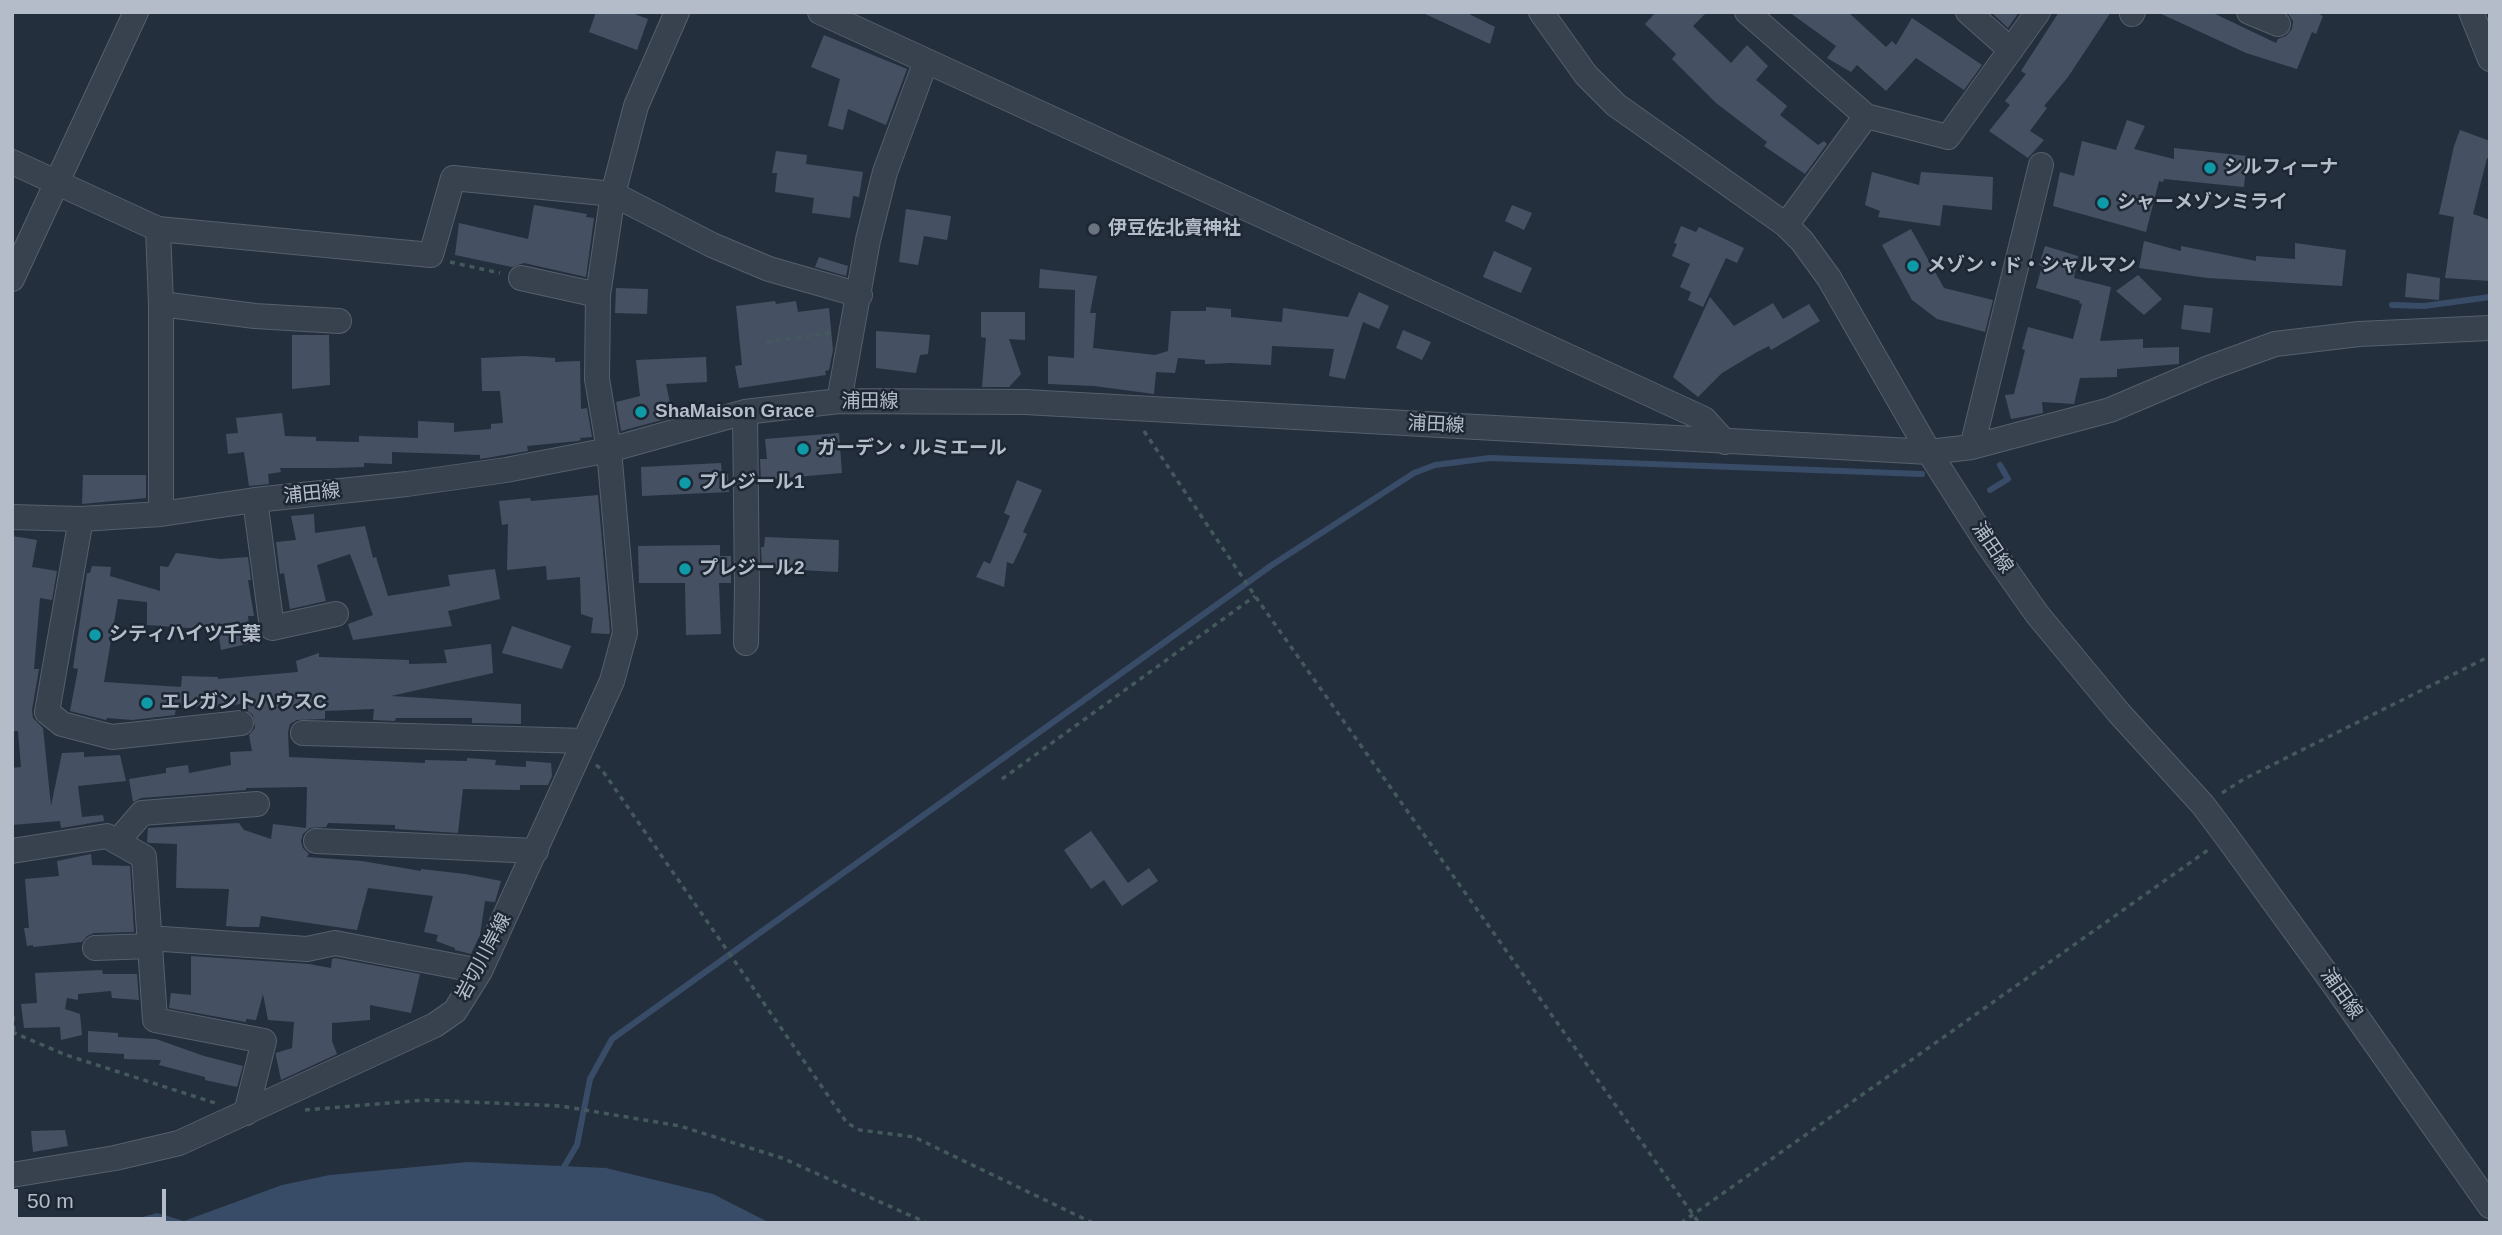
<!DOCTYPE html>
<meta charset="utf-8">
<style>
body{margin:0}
#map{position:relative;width:2502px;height:1235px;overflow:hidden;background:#242f3e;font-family:Helvetica,sans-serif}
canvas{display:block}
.frame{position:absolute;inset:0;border:14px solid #b4bcc9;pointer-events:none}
.scale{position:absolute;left:14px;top:1189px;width:152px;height:32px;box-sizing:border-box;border:4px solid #b4bcc9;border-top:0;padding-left:9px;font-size:21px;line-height:24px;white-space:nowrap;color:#b4bcc9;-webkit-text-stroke:5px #1d2633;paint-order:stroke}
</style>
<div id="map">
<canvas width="2502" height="1235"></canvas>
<div class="frame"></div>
<div class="scale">50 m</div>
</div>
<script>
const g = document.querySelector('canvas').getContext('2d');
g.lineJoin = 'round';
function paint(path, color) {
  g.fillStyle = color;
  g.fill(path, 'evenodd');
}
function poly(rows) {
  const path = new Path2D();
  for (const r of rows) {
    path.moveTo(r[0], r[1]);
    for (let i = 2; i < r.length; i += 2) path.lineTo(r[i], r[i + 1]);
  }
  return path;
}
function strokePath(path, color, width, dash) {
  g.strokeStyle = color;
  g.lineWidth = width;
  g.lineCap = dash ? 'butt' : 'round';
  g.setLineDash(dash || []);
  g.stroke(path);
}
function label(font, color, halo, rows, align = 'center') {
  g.font = font + ' Helvetica,"Noto Sans JP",sans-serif';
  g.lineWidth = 5;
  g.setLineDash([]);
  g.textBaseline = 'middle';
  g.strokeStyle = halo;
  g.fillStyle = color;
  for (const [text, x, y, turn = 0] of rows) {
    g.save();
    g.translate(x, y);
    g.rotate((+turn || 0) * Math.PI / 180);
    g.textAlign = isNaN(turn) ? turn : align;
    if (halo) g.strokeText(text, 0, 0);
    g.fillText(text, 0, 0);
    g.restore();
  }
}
const water = poly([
 [468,1162,606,1168,713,1194,770,1223,121,1223,157,1213,184,1221,282,1185,330,1175]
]);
const stream = poly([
 [2392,305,2424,306,2490,297],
 [1990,490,2008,479,2000,465],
 [561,1172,577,1145,590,1079,612,1039,1272,565,1414,473,1435,465,1490,458,1922,474]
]);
const building = poly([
 [596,12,629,12,648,19,637,50,589,32],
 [1421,12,1465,12,1495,27,1490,44],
 [1656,12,1707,12,1693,26,1731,63,1747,45,1768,66,1756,80,1787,106,1780,115,1818,145,1824,141,1827,144,1805,174,1764,146,1767,142,1716,103,1672,59,1676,54,1645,24],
 [1789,12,1848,12,1886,47,1892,41,1896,45,1912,18,1982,65,1964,90,1916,58,1886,91,1857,65,1851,72,1827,58,1836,46],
 [1991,12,2019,12,2008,28],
 [2059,12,2111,12,2068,77,2044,106,2047,108,2030,131,2044,140,2028,158,1989,131,2010,105,2005,101,2026,74,2021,71],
 [2157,12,2211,12,2276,43,2278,39,2286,36,2292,29,2293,21,2287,12,2315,12,2323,16,2316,34,2312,32,2297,69,2246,53],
 [824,35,907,69,886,125,848,109,843,130,828,126,840,79,811,67],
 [2127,120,2145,126,2134,149,2174,159,2174,148,2247,156,2244,187,2164,179,2163,182,2159,181,2146,232,2053,206,2060,172,2074,176,2082,141,2116,150],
 [2460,130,2490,141,2490,159,2487,158,2473,214,2490,220,2490,281,2445,278,2454,217,2439,214,2454,146],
 [776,151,807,155,806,164,863,172,859,197,853,196,850,218,812,213,814,198,775,192,777,173,772,173],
 [1872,172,1919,185,1921,172,1993,177,1992,210,1943,205,1940,226,1878,217,1880,211,1865,205],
 [534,205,587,214,586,217,594,218,586,277,524,263,512,267,455,255,459,223,528,239],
 [1512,205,1532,213,1524,230,1505,221],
 [906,209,951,216,947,240,924,236,918,265,899,262],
 [1681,226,1696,232,1699,227,1744,248,1737,263,1726,258,1703,307,1688,300,1691,292,1680,287,1690,264,1672,256,1677,244,1674,243],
 [1911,229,1944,288,1993,300,1985,332,1937,319,1912,300,1882,245],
 [2144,241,2181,251,2181,246,2256,261,2256,256,2295,259,2295,243,2346,250,2342,286,2207,278,2139,268],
 [2045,246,2078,256,2074,278,2111,287,2100,341,2143,339,2143,348,2179,347,2179,364,2117,369,2117,377,2080,378,2074,404,2042,402,2043,413,2011,419,2005,395,2014,394,2025,350,2022,349,2028,327,2073,339,2082,304,2079,303,2080,301,2036,288,2042,266,2039,265],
 [1494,251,1532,268,1521,293,1483,277],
 [819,257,848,266,846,276,815,267],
 [1040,269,1097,276,1090,313,1096,313,1093,348,1155,355,1168,351,1171,311,1206,311,1206,307,1231,309,1231,317,1282,322,1283,308,1348,317,1359,292,1389,306,1379,329,1363,322,1345,379,1329,376,1334,349,1272,346,1271,365,1231,363,1205,364,1205,360,1178,358,1175,373,1156,372,1154,394,1094,386,1048,384,1048,356,1074,358,1075,290,1039,288],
 [2407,273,2440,278,2439,300,2405,297],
 [2138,275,2162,299,2144,315,2116,291],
 [616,288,648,289,647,314,615,313],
 [1710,297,1734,326,1773,303,1783,319,1809,304,1820,321,1771,350,1769,346,1757,352,1722,373,1698,397,1673,377],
 [775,301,776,304,796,301,798,312,829,308,833,350,829,370,825,371,826,375,739,388,735,366,742,365,736,306],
 [2184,305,2213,308,2210,333,2181,329],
 [981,312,1025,312,1025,340,1009,339,1021,374,1009,387,982,387,986,338,981,337],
 [1403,330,1431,342,1422,360,1396,348],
 [876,331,930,335,928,354,920,355,916,373,876,368],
 [292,335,329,335,330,385,292,389],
 [524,356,555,358,555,362,580,361,581,409,587,408,592,437,580,438,581,440,578,441,527,446,528,451,480,459,480,455,392,452,392,464,364,463,364,467,332,468,280,468,281,472,268,474,269,484,249,486,244,452,228,454,226,434,238,433,236,418,282,413,285,436,316,437,316,441,359,442,359,436,418,438,418,421,454,423,454,432,491,429,491,424,503,423,500,391,482,391,481,358],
 [706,357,707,382,666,384,673,417,621,431,616,402,640,396,636,360],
 [839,433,842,473,761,480,760,459,767,459,765,439],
 [721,463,722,475,728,474,729,492,642,496,641,467],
 [83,475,146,475,146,498,82,504],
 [1017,480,1042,490,1023,532,1027,534,1013,564,1007,562,1004,587,976,577,984,561,990,564,1010,516,1004,513],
 [598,495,610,632,609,634,591,633,593,618,581,614,580,577,547,580,546,566,507,570,508,524,502,525,499,501,530,498,531,501],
 [314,514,315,533,365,526,373,558,376,557,388,596,450,586,448,575,495,569,500,599,448,611,452,626,353,640,348,624,373,615,350,554,317,565,326,601,290,609,284,573,280,574,276,542,296,540,291,516],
 [12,536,37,540,32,567,57,571,52,600,40,598,34,669,39,669,32,710,33,718,43,728,51,806,62,753,84,752,84,757,120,755,126,781,78,786,82,817,103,815,104,821,61,828,60,821,12,825,12,768,21,767,18,731,12,731],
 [765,537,839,540,838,572,762,568,761,547,764,547],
 [720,545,720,556,731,556,731,583,719,583,721,634,686,635,685,583,639,583,638,546],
 [176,553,220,559,248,557,251,580,248,580,254,616,248,616,251,643,221,650,218,630,147,625,147,602,118,599,104,682,181,687,182,676,218,677,218,679,298,672,296,661,319,653,319,657,409,660,409,664,447,663,444,650,491,644,493,673,391,696,521,704,521,724,472,723,472,718,396,718,395,721,373,720,374,709,325,711,325,719,297,720,290,724,288,732,289,757,425,763,425,760,467,761,467,758,496,760,495,765,526,767,526,761,551,763,552,776,548,785,520,785,520,790,463,789,458,833,395,829,395,825,328,823,326,827,310,828,303,834,301,841,303,848,309,854,307,857,362,861,421,871,421,869,465,874,501,881,495,902,485,901,480,935,471,954,455,950,455,948,436,941,438,935,424,932,433,896,368,888,357,930,261,916,259,927,241,927,226,926,229,889,176,888,177,844,150,843,147,842,148,828,239,823,244,830,271,839,273,824,306,828,307,787,246,788,246,790,141,798,133,802,129,779,166,773,166,768,188,765,189,773,231,765,230,752,252,751,249,735,255,728,253,715,245,709,244,703,226,707,176,706,175,715,132,720,107,718,106,720,70,711,78,669,73,668,87,573,90,573,92,566,111,567,110,576,160,591,160,566,168,567],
 [512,626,571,646,562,669,502,653],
 [1091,831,1128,883,1149,868,1158,881,1122,906,1104,880,1091,889,1064,850],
 [91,854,92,865,130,866,134,932,94,933,87,936,82,942,33,947,33,945,27,946,24,928,29,928,25,879,59,876,57,861],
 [191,956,309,964,331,968,332,959,335,958,420,974,411,1013,370,1005,370,1020,332,1023,332,1041,337,1054,281,1080,276,1056,276,1053,292,1048,294,1022,268,1020,263,994,256,1020,246,1019,246,1022,169,1008,171,993,191,995],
 [102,970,103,974,137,974,139,1000,112,998,111,991,78,994,78,1000,67,998,65,1009,80,1014,82,1035,61,1040,60,1027,24,1028,21,1004,37,1003,35,973],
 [88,1031,118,1033,118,1037,156,1039,204,1056,243,1066,237,1087,205,1080,205,1077,159,1065,161,1060,124,1059,124,1054,88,1052],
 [65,1130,68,1146,33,1152,31,1131]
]);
const path = poly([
 [450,262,500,273],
 [766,342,830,333],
 [1144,431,1255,596,1699,1223],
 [596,765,602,770,847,1123,860,1130,914,1137,1093,1223],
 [1002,779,1255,596],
 [2222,793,2244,779,2490,656],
 [12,1006,14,1033],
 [12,1032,66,1055,215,1103],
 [305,1110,425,1100,561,1106,680,1126,782,1158,927,1223],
 [1681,1223,2208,850]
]);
const minor = poly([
 [820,12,1704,419,1725,442],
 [1541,12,1586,75,1616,105,1786,225,1802,241,1829,278,1929,452,1987,543,2037,614,2119,713,2203,805,2227,837,2338,990,2490,1206],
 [1747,12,1866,116,1948,137,2038,12],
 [1968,12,2011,50],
 [2249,12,2278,24],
 [2471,12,2490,59],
 [2132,14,2133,12],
 [12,162,158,229,431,255,453,178,613,194,712,245,769,269,860,295],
 [1786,225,1866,116],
 [158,229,161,304,161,514],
 [521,278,598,295],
 [12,279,136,12],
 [161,304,255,316,339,321],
 [839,401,868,240,885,172,926,61],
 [745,412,747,589,746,643],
 [1972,447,2041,165],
 [255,500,272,628,336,614],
 [12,517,81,519,161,514,255,500,407,484,506,470,609,450,745,412,839,401,1025,402,1929,452,1972,447,2110,410,2209,368,2275,344,2359,334,2490,328],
 [81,519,47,712,62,724,112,737,241,723],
 [303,733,585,741],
 [316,841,536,851],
 [117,842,142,813,257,804],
 [12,851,107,836,144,857,155,1020,264,1041,246,1113],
 [149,938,307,949,335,943,480,971],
 [95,948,150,946],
 [12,1175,115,1158,179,1143,435,1025,455,1011,480,971,612,681,625,633,609,450,597,379,598,295,613,194,636,106,677,12]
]);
const markers = [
 [2210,168,7,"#0f9aa8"],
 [2103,203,7,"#0f9aa8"],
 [1094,229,7,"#6b7280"],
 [1913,266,7,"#0f9aa8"],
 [641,412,7,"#0f9aa8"],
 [803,449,7,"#0f9aa8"],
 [685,483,7,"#0f9aa8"],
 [685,569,7,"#0f9aa8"],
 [95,635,7,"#0f9aa8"],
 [147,703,7,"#0f9aa8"]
];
const poiNames = [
 ["シルフィーナ",2224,168],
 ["シャーメゾンミライ",2117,203],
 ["伊豆佐北賣神社",1108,229],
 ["メゾン・ド・シャルマン",1927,266],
 ["ShaMaison Grace",655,412],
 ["ガーデン・ルミエール",817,449],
 ["プレジール1",699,483],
 ["プレジール2",699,569],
 ["シティハイツ千葉",109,635],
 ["エレガントハウスC",161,703]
];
const streetNames = [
 ["浦田線",870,402],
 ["浦田線",1436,425,3],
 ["浦田線",312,494,-6],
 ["浦田線",1992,548,56],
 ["岩切川岸線",484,957,-62],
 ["浦田線",2341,994,55]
];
paint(water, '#394c67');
strokePath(stream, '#394c67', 6);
paint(building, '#455162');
strokePath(minor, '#565f6c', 26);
strokePath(path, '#44595c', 3.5, [5, 5]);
strokePath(minor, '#38414e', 24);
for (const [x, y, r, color] of markers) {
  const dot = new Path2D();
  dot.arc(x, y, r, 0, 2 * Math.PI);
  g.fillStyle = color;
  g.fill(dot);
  strokePath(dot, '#1d2633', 2.5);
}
label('bold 19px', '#b4bcc9', '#1d2633', poiNames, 'left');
label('19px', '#b4bcc9', '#1d2633', streetNames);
</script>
